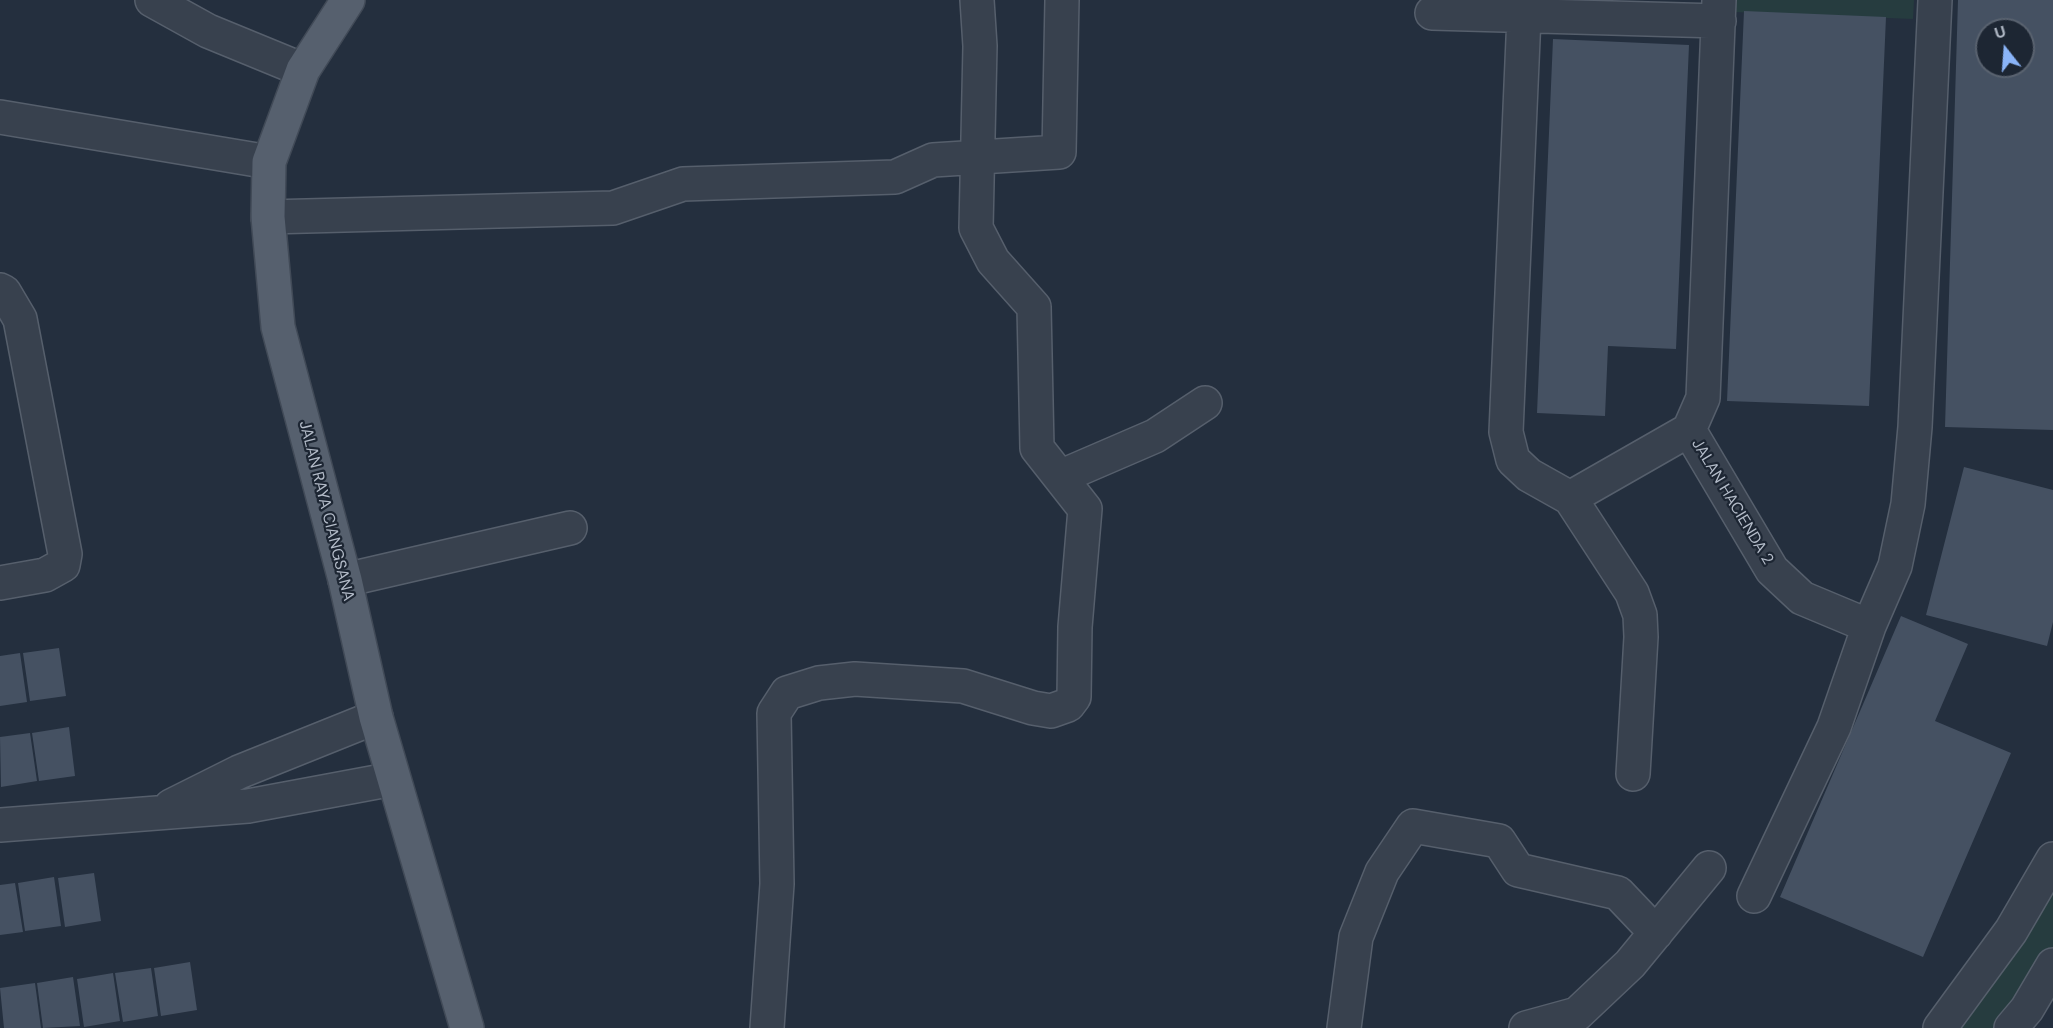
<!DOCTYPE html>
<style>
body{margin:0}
#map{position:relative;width:2053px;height:1028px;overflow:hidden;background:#242f3e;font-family:"DM Sans",sans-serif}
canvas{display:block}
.north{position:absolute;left:1975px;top:18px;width:60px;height:60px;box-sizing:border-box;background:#1d2633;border:2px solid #59626f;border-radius:50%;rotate:343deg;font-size:16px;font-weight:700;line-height:24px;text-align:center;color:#b4bcc9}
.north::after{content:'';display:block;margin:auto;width:21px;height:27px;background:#8ab4f8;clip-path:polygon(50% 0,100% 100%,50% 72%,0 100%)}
</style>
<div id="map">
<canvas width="2053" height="1028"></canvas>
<div class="north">U</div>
</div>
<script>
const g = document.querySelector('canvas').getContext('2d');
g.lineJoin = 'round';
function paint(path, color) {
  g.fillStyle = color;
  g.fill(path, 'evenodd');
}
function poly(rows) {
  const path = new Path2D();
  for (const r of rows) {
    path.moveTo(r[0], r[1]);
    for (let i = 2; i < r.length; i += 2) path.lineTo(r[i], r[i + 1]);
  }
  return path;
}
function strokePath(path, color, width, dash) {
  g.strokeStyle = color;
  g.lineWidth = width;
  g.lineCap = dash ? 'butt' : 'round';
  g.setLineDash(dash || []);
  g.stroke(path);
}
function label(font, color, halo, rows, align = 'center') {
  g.font = font + ' "DM Sans",sans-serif';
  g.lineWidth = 4.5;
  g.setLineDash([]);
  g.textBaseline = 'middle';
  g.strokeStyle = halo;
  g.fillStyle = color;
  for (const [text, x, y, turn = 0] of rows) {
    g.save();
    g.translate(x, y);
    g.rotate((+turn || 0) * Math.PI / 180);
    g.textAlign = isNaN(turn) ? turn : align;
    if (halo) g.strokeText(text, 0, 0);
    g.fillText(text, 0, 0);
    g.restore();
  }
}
const green = poly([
 [1734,0,1914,0,1913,19,1734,12],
 [2053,859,2053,961,2010,1028,1940,1028]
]);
const building = poly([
 [1958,0,2053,0,2053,430,1945,427],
 [1987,30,2023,30,2023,66,1987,66],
 [1744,11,1886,17,1869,406,1727,401],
 [1553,39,1689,45,1676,349,1608,346,1605,416,1537,413],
 [1964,467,2053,490,2053,622,2047,646,1926,615],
 [1901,616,1968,644,1935,721,2011,753,1923,957,1780,897],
 [59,648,66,696,30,701,23,653],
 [20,653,27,702,0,706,0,656],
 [69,727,75,776,39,781,32,733],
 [30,733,37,781,1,787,0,737],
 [94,873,101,921,65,927,58,878],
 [54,877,61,926,25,931,18,883],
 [15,883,23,932,0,935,0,885],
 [190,962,197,1010,161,1016,154,968],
 [151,968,158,1016,123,1022,115,973],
 [113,973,120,1021,84,1027,77,979],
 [73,977,80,1026,43,1028,37,983],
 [35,983,41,1028,4,1028,0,988]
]);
const minor = poly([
 [152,0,208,31,303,70],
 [1432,13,1719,21],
 [1524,16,1506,432,1513,460,1529,475,1570,498,1689,430,1703,398,1719,0],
 [0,117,269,162],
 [268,217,613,208,683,184,895,177,933,160,1059,152,1062,0],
 [0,290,4,292,20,319,65,554,63,565,45,575,0,583],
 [1689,430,1772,570,1802,598,1869,626],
 [1060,477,1155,436,1205,403],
 [1570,498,1632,593,1640,615,1641,637,1633,774],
 [345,580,570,528],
 [171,806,239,772,376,717],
 [0,825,248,806,393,779],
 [1754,896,1834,727,1869,626,1895,566,1908,504,1915,427,1935,0],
 [767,1028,777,884,774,713,787,693,819,683,855,679,963,686,1033,708,1051,711,1068,705,1074,697,1075,627,1085,509,1037,448,1034,307,993,261,976,228,980,46,977,0],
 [1344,1028,1356,937,1382,872,1413,826,1499,841,1518,870,1618,893,1656,933],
 [1526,1028,1577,1014,1630,964,1709,868],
 [1940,1028,2011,931,2053,859],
 [2011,1028,2027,1009,2053,965]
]);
const major = poly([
 [348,0,303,70,269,162,268,217,278,327,345,580,376,717,467,1028]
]);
const streetNames = [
 ["JALAN HACIENDA 2",1732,502,59],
 ["JALAN RAYA CIANGSANA",326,511,76]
];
paint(green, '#263c3f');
paint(building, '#455162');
strokePath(minor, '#565f6c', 36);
strokePath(major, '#414a57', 36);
strokePath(minor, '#38414e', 33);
strokePath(major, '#56606e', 33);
label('16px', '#b4bcc9', '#1d2633', streetNames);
</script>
